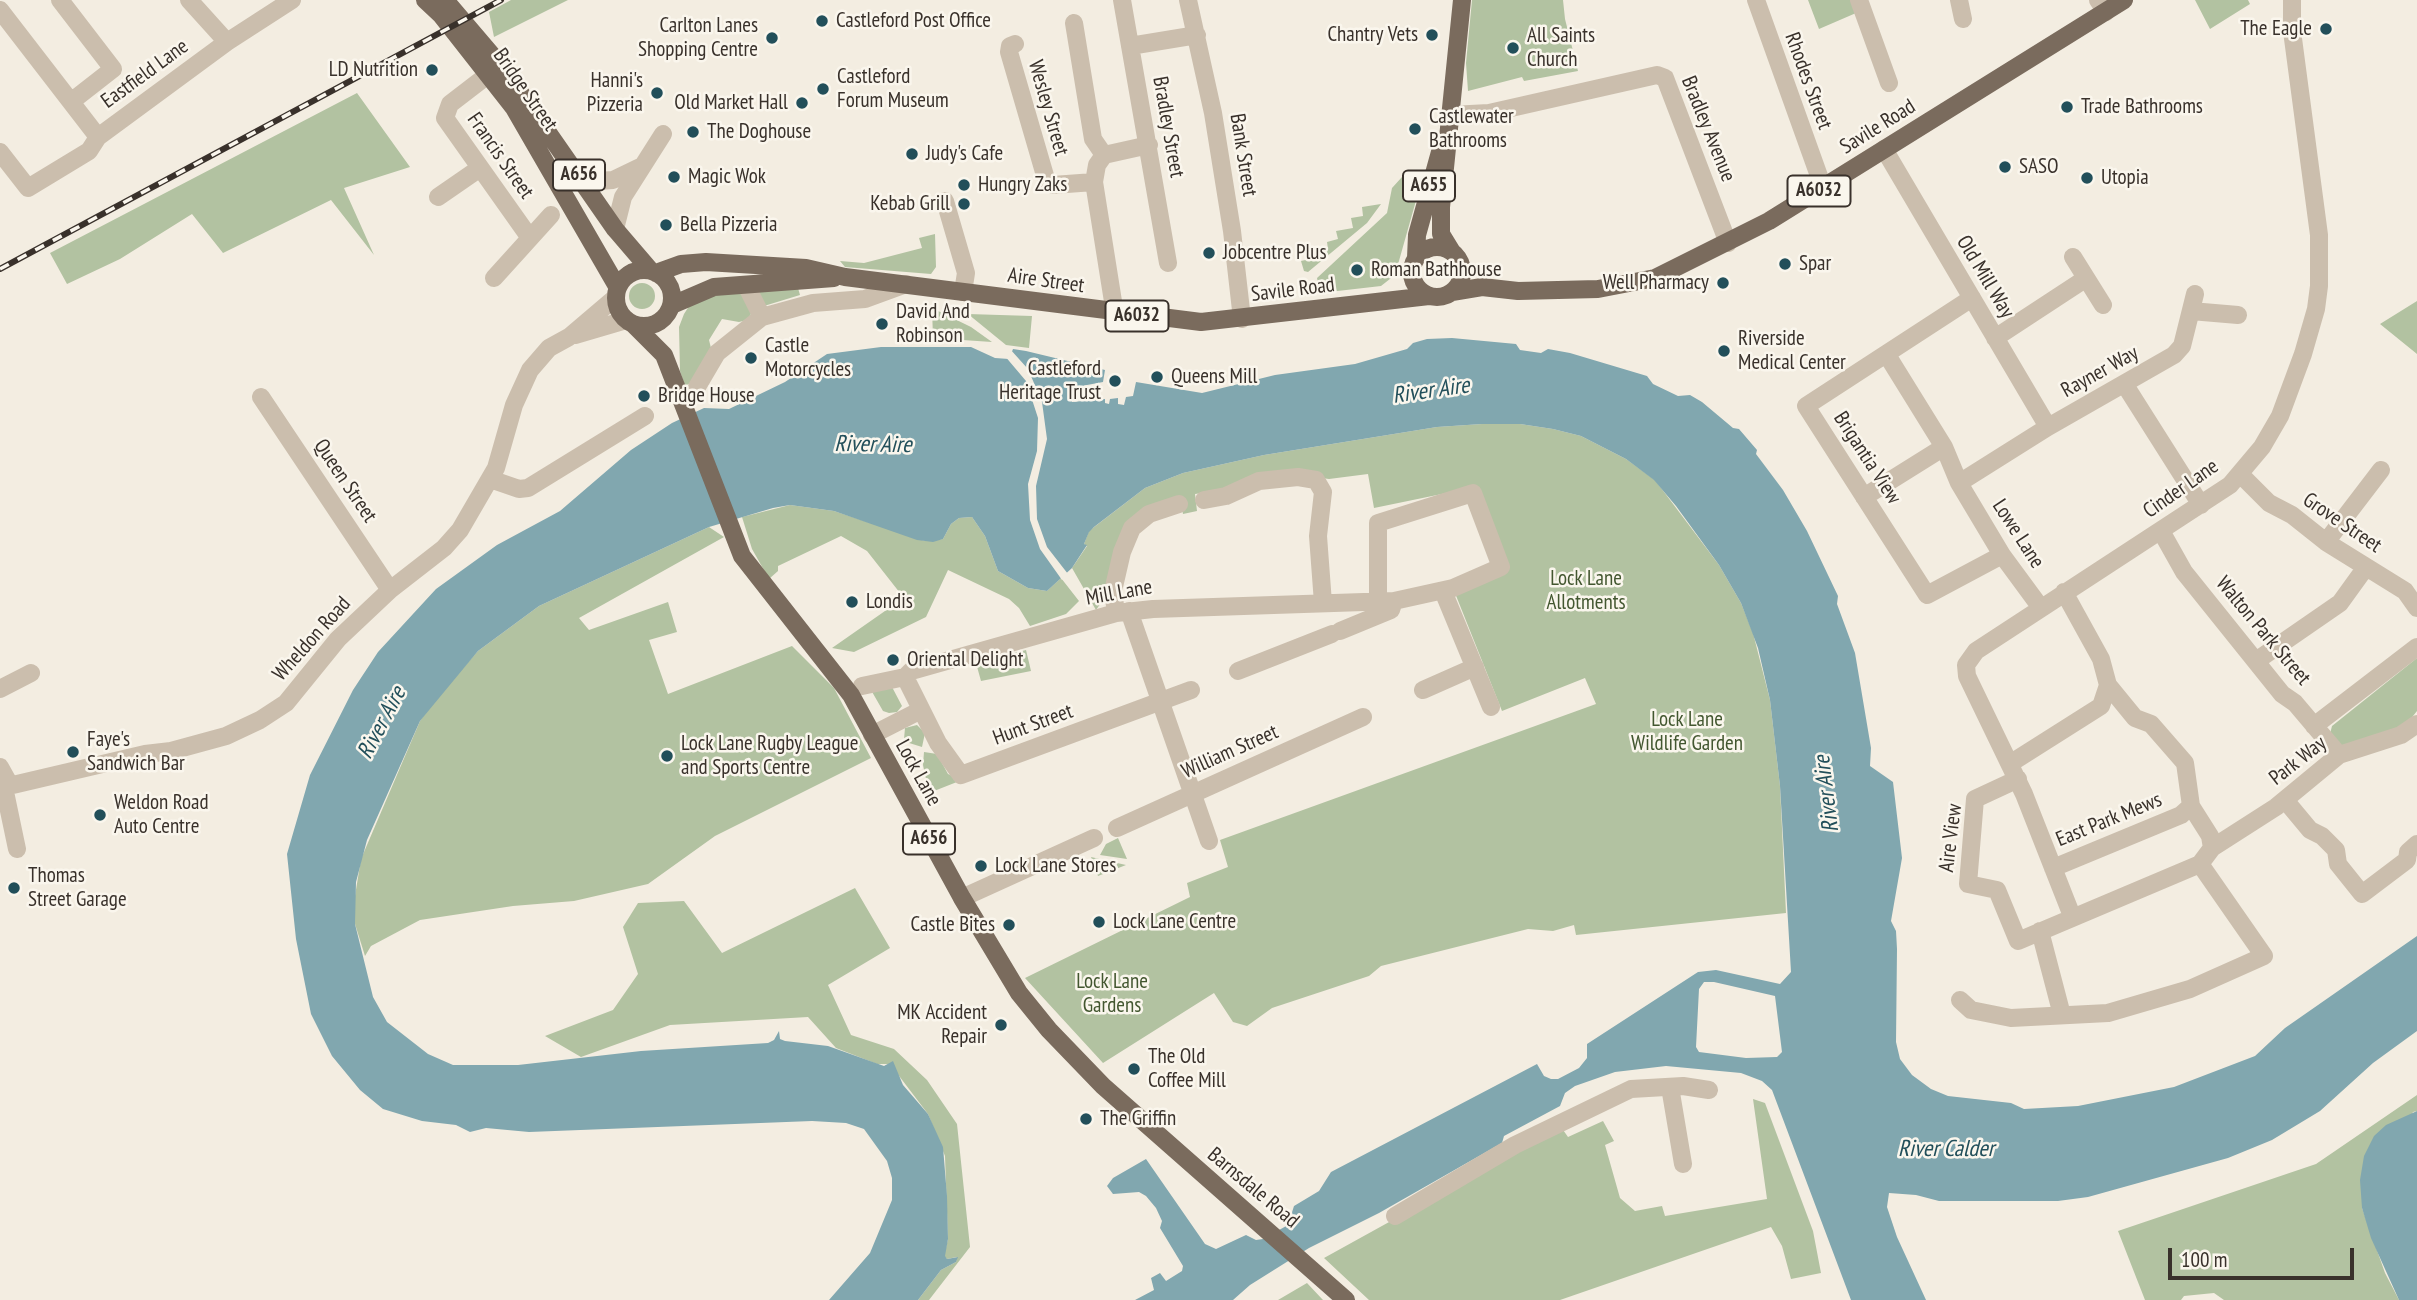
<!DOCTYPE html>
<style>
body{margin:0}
#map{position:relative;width:2417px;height:1300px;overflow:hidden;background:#f3ede1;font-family:"PT Sans Narrow",sans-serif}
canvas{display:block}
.scale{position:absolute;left:2168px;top:1248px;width:186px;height:32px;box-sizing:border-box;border:4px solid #39312b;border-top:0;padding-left:9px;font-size:21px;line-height:24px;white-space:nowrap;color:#39312b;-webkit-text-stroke:5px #faf6ed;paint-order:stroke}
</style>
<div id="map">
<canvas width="2417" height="1300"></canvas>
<div class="scale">100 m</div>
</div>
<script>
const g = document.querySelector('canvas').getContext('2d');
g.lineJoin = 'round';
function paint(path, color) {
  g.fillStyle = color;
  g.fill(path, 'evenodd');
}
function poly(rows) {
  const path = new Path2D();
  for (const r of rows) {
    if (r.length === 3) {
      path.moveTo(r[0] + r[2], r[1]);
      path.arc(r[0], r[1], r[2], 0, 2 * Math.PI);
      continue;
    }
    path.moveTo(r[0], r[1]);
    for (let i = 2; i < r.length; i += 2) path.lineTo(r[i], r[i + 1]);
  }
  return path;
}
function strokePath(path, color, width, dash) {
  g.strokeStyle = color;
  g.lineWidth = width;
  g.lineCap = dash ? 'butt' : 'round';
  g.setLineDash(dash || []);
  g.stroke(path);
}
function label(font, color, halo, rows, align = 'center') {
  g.font = font + ' "PT Sans Narrow",sans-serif';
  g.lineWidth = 5;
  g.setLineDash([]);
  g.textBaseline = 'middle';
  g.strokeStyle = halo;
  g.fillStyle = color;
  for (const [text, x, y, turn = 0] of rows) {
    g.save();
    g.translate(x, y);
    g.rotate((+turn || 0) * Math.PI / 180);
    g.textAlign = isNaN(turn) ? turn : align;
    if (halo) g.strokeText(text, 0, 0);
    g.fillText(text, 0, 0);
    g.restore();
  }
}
const green = poly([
 [511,0,568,0,494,37,489,12],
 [1472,0,1563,0,1565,19,1578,71,1524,81,1522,77,1468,91,1466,63],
 [1808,0,1859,0,1863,10,1819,29],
 [2195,0,2248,0,2250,4,2210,29],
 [357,93,410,167,344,188,374,255,331,200,223,253,192,214,120,259,67,284,50,253],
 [1402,177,1412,180,1417,197,1395,275,1381,286,1320,293,1317,278,1387,213,1392,188],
 [1381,204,1367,223,1308,272,1304,271,1301,261,1310,259,1309,253,1328,249,1327,242,1338,239,1336,231,1353,228,1351,218,1363,216,1362,207],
 [935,234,936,267,931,274,845,267,840,261,864,263,922,248,919,238],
 [642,296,13],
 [798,288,800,295,764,306,757,289],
 [736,291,747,298,751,314,747,320,739,322,722,319,709,340,711,348,694,381,685,386,680,371,679,327,684,314,691,303,702,298],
 [2417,301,2417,354,2380,324],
 [932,308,971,327,992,342,933,338],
 [968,314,1032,316,1029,348,1006,345],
 [1482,424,1520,424,1553,429,1581,436,1626,459,1655,480,1719,565,1741,603,1753,633,1770,700,1780,786,1786,913,1576,935,1574,925,1553,931,1528,929,1381,966,1369,976,1272,1008,1247,1026,1233,1022,1214,993,1103,1063,1025,978,1190,897,1187,883,1228,867,1220,840,1596,704,1585,678,1502,711,1453,588,1501,567,1471,488,1374,508,1368,474,1329,479,1292,474,1232,489,1195,494,1197,511,1183,514,1180,498,1150,509,1111,566,1105,597,1096,610,1072,568,1087,546,1084,544,1089,531,1145,488,1183,473,1264,455,1437,427],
 [790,505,834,511,925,541,943,539,951,524,959,518,972,517,985,536,998,571,1028,588,1047,591,1061,578,1079,601,1066,614,1030,626,1019,608,1009,599,948,570,926,617,854,652,832,648,895,604,900,593,867,551,841,536,778,566,778,571,769,579,752,549,742,517],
 [709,527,724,537,579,618,589,630,668,602,677,632,649,640,668,694,792,646,834,688,871,758,715,836,648,884,574,901,513,906,420,920,371,946,365,956,355,924,354,902,361,859,420,721,431,704,478,651,539,606],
 [1026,650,1031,671,981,681,976,663],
 [2417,658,2417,711,2405,726,2340,749,2330,734,2332,726],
 [892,687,902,706,897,712,889,713,883,711,871,690],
 [917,725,925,733,922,747,906,742,904,739,905,728],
 [924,752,937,754,948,774,962,780,929,793,923,765],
 [1118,838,1127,859,1100,855,1106,844],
 [1091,857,1126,865,1098,876],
 [855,888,890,948,828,985,851,1035,894,1049,927,1080,957,1124,970,1247,929,1300,918,1300,941,1270,956,1262,957,1257,947,1259,944,1256,948,1239,945,1156,928,1114,890,1064,877,1064,836,1048,808,1017,670,1025,581,1057,545,1036,613,1010,638,974,623,927,638,903,684,901,722,953],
 [2417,1095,2417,1111,2413,1112,2362,1208,2385,1273,2399,1300,2224,1300,2214,1293,2184,1296,2181,1300,2145,1300,2118,1231,2316,1164],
 [1753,1099,1765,1103,1813,1231,1821,1273,1791,1279,1782,1246,1771,1227,1560,1300,1369,1300,1324,1258,1561,1127,1568,1137,1603,1121,1614,1141,1605,1145,1620,1198,1635,1211,1662,1206,1665,1216,1767,1199],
 [1307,1283,1323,1300,1278,1300]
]);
const water = poly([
 [1452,338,1516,344,1520,350,1541,353,1548,349,1570,353,1647,376,1653,384,1678,396,1690,395,1702,402,1733,428,1739,429,1757,450,1756,454,1783,490,1807,531,1838,596,1837,604,1855,653,1871,748,1870,766,1893,782,1902,858,1891,921,1896,931,1897,949,1896,1042,1900,1059,1912,1075,1931,1089,1948,1096,2011,1103,2024,1109,2078,1106,2174,1087,2255,1056,2285,1028,2417,936,2417,1031,2373,1063,2320,1111,2272,1140,2228,1158,2088,1197,2058,1201,1939,1201,1916,1195,1889,1193,1887,1207,1897,1237,1926,1300,1851,1300,1772,1090,1762,1081,1741,1073,1666,1066,1615,1072,1575,1086,1565,1093,1560,1106,1504,1136,1502,1143,1379,1213,1309,1248,1250,1285,1233,1300,1135,1300,1154,1290,1151,1278,1160,1273,1166,1281,1182,1271,1183,1266,1160,1228,1162,1221,1156,1208,1146,1196,1139,1192,1113,1194,1107,1186,1113,1178,1146,1159,1205,1244,1216,1249,1246,1235,1256,1240,1263,1239,1288,1225,1294,1206,1319,1191,1331,1172,1537,1064,1544,1076,1551,1079,1558,1079,1579,1068,1587,1058,1587,1044,1698,972,1716,970,1780,984,1791,972,1780,786,1770,700,1758,648,1741,603,1719,565,1676,506,1654,480,1626,459,1581,436,1553,429,1520,424,1482,424,1437,427,1264,455,1183,473,1145,488,1094,527,1089,532,1084,544,1087,545,1072,568,1047,591,1028,588,998,571,985,536,972,517,959,518,951,524,943,539,933,542,917,540,834,511,790,505,773,508,709,527,539,606,478,651,420,721,367,840,356,882,355,924,373,997,387,1022,428,1054,453,1065,518,1065,641,1051,768,1043,774,1040,779,1031,780,1039,785,1041,828,1046,884,1066,893,1061,903,1085,928,1114,943,1147,947,1196,948,1239,945,1256,947,1259,958,1257,956,1262,941,1270,918,1300,829,1300,870,1253,892,1200,892,1178,887,1161,864,1129,846,1123,812,1121,529,1132,486,1128,470,1132,456,1125,422,1121,383,1109,360,1090,332,1056,311,1014,296,939,287,854,310,775,353,690,378,652,436,589,497,545,560,511,631,450,672,423,704,408,729,409,785,382,827,354,881,347,971,347,995,358,1009,359,1013,349,1026,351,1105,370,1103,382,1071,388,1072,402,1105,399,1105,403,1109,404,1110,399,1118,398,1118,404,1124,405,1126,397,1133,396,1136,382,1202,393,1275,375,1355,364,1407,349,1413,343,1427,339],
 [1704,982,1714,982,1775,996,1782,1052,1777,1057,1746,1058,1699,1052,1696,1047,1699,989],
 [2417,1111,2417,1300,2399,1300,2371,1238,2362,1208,2360,1180,2364,1156,2374,1136,2386,1125]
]);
const pier = poly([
 [1010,349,1028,369,1042,402,1047,439,1036,486,1037,519,1047,547,1068,574,1062,580,1040,549,1030,520,1028,484,1037,451,1038,418,1026,381,1004,355]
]);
const minor = poly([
 [60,0,113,69,72,101],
 [189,0,227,42],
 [1122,0,1168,263],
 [1188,0,1213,113,1232,231,1242,319],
 [1756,0,1819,176],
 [1859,0,1889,83],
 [1959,0,1963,19],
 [2098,0,2106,12],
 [0,10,98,137],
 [1074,23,1093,139,1104,155,1097,165,1094,182,1115,314],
 [1015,44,1010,46,1009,52,1046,179,1053,185,1094,182],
 [1130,46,1197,35],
 [500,71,489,74,450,104,445,118,530,238],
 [1451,115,1489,113,1657,75,1665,78,1728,243],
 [1884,149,2048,427],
 [0,152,28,188,89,151,98,137,227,42,292,0],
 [1104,155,1149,145],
 [580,177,598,181,613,180,640,167],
 [438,197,480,168],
 [945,201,966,273,963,292],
 [615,229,623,197,663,134],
 [2073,257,2103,305],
 [494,278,551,215],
 [746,285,762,317],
 [1972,298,1806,406,1927,595,2002,555],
 [2191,311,2238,315],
 [575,335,626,320],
 [1995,338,2085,279],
 [1887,355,1944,447,1959,483,2048,427,2174,355,2182,346,2195,294],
 [2125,385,2201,505],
 [697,387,717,353,762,317,813,303,865,299,906,284],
 [261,397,390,590],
 [2240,474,2269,503,2292,515,2326,542,2405,591,2417,608],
 [490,479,519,489,528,488,645,416],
 [1959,483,2002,555,2041,608],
 [1864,497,1944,447],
 [1204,500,1226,496,1259,481,1298,477,1316,480,1323,492,1318,536,1323,603],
 [2161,531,2184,572,2282,694,2295,703,2339,755],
 [2326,542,2381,470],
 [1443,591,1491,707],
 [1129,611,1209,841],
 [1116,613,1113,591,1122,552,1132,528,1149,514,1179,504],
 [1340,631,1391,610,1394,601],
 [2256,661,2340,603,2366,567],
 [1238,671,1332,634],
 [905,677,938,743,961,775,1191,690],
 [862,686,905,677,911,671,1116,613,1153,609,1394,601,1453,588,1501,567,1473,493,1378,523,1378,601],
 [0,689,31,673],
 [1423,690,1475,667],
 [2314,726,2417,647],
 [872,735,921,710],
 [2011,763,2101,706,2108,685,2101,659,2064,592],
 [0,767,10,785],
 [2018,779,1975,799,1968,884,1997,890,2018,941,2200,864,2212,848,2210,836,2191,806],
 [4,787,17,849],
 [0,788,145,754,171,751,226,736,260,720,286,703,338,639,390,590,444,548,460,530,496,468,514,405,530,370,549,348,569,337,616,297],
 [2285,800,2310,830,2322,836,2336,850,2338,864,2362,894,2407,860,2408,852,2417,844],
 [1117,828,1363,717],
 [2212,848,2276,807,2339,755,2401,735,2417,724],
 [2053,868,2181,815,2191,806,2185,763,2151,724,2135,718,2108,685],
 [962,898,1094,838],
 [2072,916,2024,794,1967,676,1966,665,1976,651,2230,485,2262,447,2280,416,2303,354,2316,309,2319,286,2319,235,2292,31,2292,0],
 [2040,931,2062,1015],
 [1960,1000,1971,1010,2011,1018,2108,1013,2190,989,2264,956,2200,864],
 [1670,1087,1683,1164],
 [1395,1216,1515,1145,1631,1089,1683,1086,1709,1090]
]);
const major = poly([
 [425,0,441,15,514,108,618,288],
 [445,0,503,68,615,229,651,271],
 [1437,272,25],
 [1452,252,1441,234,1441,207,1462,0],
 [1416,258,1417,235,1440,152],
 [644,298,28],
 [656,273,681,264,706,262,806,268,845,277,1201,322,1429,296],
 [1452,292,1482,287,1518,291,1598,289,1655,278,1769,221,2124,0],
 [672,305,714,287,834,278],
 [634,325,664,355,742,556,851,695,962,898,1019,993,1049,1030,1103,1086,1346,1300]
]);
const rail = poly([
 [0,269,501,0]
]);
const markers = [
 [822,21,7,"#224f5a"],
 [2326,29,7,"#224f5a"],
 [1432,35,7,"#224f5a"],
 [772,38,7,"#224f5a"],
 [1513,48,7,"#224f5a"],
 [432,70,7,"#224f5a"],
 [823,89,7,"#224f5a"],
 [657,93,7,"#224f5a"],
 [802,103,7,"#224f5a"],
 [2067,107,7,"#224f5a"],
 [1415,129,7,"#224f5a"],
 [693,132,7,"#224f5a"],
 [912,154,7,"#224f5a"],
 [2005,167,7,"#224f5a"],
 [674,177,7,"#224f5a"],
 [2087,178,7,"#224f5a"],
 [964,185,7,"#224f5a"],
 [964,204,7,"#224f5a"],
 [666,225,7,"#224f5a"],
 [1209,253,7,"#224f5a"],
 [1785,264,7,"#224f5a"],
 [1357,270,7,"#224f5a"],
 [1723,283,7,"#224f5a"],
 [882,324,7,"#224f5a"],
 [1724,351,7,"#224f5a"],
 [751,358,7,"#224f5a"],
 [1157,377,7,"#224f5a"],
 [1115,381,7,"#224f5a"],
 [644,396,7,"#224f5a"],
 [852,602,7,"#224f5a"],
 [893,660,7,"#224f5a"],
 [73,752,7,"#224f5a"],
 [667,756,7,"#224f5a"],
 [100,815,7,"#224f5a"],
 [981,866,7,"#224f5a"],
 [14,888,7,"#224f5a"],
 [1099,922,7,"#224f5a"],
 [1009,925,7,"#224f5a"],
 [1001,1025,7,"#224f5a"],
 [1134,1069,7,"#224f5a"],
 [1086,1119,7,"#224f5a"]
];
const shields = [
 [579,175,52],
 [1429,186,52],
 [1819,191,63],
 [1137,316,63],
 [929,839,52]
];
const shieldNames = [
 ["A656",579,175],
 ["A655",1429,186],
 ["A6032",1819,191],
 ["A6032",1137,316],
 ["A656",929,839]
];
const poiNames = [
 ["Castleford Post Office",836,21],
 ["Carlton Lanes",758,26,"right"],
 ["Shopping Centre",758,50,"right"],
 ["The Eagle",2312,29,"right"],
 ["Chantry Vets",1418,35,"right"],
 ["All Saints",1527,36],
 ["Church",1527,60],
 ["LD Nutrition",418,70,"right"],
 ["Castleford",837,77],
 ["Forum Museum",837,101],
 ["Hanni's",643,81,"right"],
 ["Pizzeria",643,105,"right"],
 ["Old Market Hall",788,103,"right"],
 ["Trade Bathrooms",2081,107],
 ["Castlewater",1429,117],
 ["Bathrooms",1429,141],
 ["The Doghouse",707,132],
 ["Judy's Cafe",926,154],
 ["SASO",2019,167],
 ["Magic Wok",688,177],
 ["Utopia",2101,178],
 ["Hungry Zaks",978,185],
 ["Kebab Grill",950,204,"right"],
 ["Bella Pizzeria",680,225],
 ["Jobcentre Plus",1223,253],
 ["Spar",1799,264],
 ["Roman Bathhouse",1371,270],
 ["Well Pharmacy",1709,283,"right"],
 ["David And",896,312],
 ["Robinson",896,336],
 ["Riverside",1738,339],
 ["Medical Center",1738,363],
 ["Castle",765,346],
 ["Motorcycles",765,370],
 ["Castleford",1101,369,"right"],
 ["Heritage Trust",1101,393,"right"],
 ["Queens Mill",1171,377],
 ["Bridge House",658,396],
 ["Londis",866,602],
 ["Oriental Delight",907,660],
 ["Faye's",87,740],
 ["Sandwich Bar",87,764],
 ["Lock Lane Rugby League",681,744],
 ["and Sports Centre",681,768],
 ["Weldon Road",114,803],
 ["Auto Centre",114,827],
 ["Lock Lane Stores",995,866],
 ["Thomas",28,876],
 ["Street Garage",28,900],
 ["Lock Lane Centre",1113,922],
 ["Castle Bites",995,925,"right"],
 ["MK Accident",987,1013,"right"],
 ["Repair",987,1037,"right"],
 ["The Old",1148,1057],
 ["Coffee Mill",1148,1081],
 ["The Griffin",1100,1119]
];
const streetNames = [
 ["Eastfield Lane",145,74,-36],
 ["Rhodes Street",1808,81,70],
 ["Bridge Street",525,90,55],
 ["Wesley Street",1048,108,74],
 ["Bradley Street",1168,127,80],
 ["Savile Road",1878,127,-32],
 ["Bradley Avenue",1708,129,68],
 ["Bank Street",1243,155,81],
 ["Francis Street",500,156,55],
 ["Old Mill Way",1985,277,59],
 ["Aire Street",1046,281,8],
 ["Savile Road",1293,290,-7],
 ["Rayner Way",2100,372,-29],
 ["Brigantia View",1867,458,57],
 ["Queen Street",345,481,56],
 ["Cinder Lane",2181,489,-35],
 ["Grove Street",2342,523,34],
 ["Lowe Lane",2018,534,57],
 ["Mill Lane",1119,593,-10],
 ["Walton Park Street",2263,631,50],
 ["Wheldon Road",312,639,-48],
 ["Hunt Street",1033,725,-20],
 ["William Street",1230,752,-24],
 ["Park Way",2298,761,-38],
 ["Lock Lane",918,773,61],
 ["East Park Mews",2109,820,-22],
 ["Aire View",1951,838,-83],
 ["Barnsdale Road",1253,1188,40]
];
const parkNames = [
 ["Lock Lane",1586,579],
 ["Allotments",1586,603],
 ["Lock Lane",1687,720],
 ["Wildlife Garden",1687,744],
 ["Lock Lane",1112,982],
 ["Gardens",1112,1006]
];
const waterNames = [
 ["River Aire",1431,391,-8],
 ["River Aire",873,445,1],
 ["River Aire",382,723,-62],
 ["River Aire",1827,794,-97],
 ["River Calder",1946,1149]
];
paint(green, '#b2c2a1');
paint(water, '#81a7af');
paint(pier, '#f3ede1');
strokePath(minor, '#cbbead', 18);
strokePath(major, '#7a6b5d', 18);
strokePath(rail, '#39312b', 6);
strokePath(rail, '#faf6ed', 3.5, [10]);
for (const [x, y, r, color] of markers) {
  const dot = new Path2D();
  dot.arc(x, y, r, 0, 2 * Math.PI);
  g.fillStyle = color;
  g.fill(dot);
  strokePath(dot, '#faf6ed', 2.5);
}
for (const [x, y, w] of shields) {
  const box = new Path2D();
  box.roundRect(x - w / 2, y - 15.5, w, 31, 5);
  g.fillStyle = '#faf6ed';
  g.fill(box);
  strokePath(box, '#39312b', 2);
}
label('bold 19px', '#39312b', null, shieldNames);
label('21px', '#39312b', '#faf6ed', poiNames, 'left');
label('21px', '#39312b', '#faf6ed', streetNames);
label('21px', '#435730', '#faf6ed', parkNames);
label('italic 23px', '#224f5a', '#faf6ed', waterNames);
</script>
